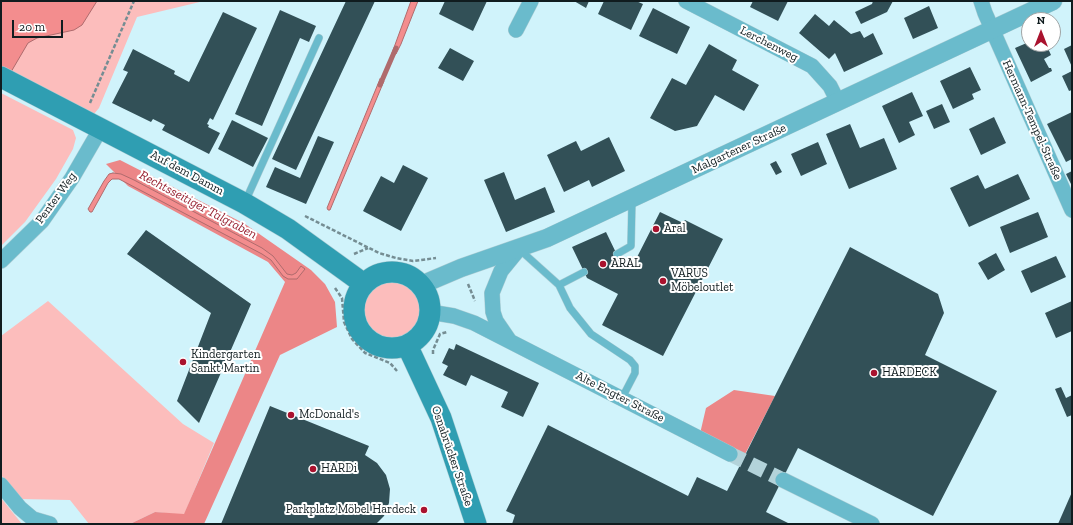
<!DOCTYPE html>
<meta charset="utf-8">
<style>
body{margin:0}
#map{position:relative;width:1073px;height:525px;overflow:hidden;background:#d0f3fb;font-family:"Zilla Slab",serif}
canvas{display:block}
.frame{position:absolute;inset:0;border:2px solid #101c1f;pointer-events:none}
.north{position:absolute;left:1021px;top:12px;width:40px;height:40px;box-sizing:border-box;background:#fff;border:1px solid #9fa4a5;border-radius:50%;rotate:0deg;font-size:11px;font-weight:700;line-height:16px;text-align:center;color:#101c1f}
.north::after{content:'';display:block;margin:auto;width:14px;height:18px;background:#a9122e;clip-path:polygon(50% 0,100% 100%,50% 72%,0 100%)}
.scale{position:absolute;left:12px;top:20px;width:51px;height:18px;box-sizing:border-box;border:2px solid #101c1f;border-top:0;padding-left:5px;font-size:12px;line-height:14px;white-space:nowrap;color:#101c1f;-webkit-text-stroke:3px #fff;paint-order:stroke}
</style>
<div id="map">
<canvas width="1073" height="525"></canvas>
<div class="frame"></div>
<div class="north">N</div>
<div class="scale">20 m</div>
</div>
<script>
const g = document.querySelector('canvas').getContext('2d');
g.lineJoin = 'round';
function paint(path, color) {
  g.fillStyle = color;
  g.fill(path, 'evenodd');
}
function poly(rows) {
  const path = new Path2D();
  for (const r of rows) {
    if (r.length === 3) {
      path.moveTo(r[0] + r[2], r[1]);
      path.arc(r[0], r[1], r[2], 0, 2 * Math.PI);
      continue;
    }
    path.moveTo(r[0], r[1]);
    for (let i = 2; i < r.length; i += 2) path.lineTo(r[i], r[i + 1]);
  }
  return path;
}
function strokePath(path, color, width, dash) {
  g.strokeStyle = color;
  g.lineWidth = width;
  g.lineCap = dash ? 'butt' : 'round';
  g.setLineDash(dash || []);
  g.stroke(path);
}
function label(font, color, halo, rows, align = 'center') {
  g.font = font + ' "Zilla Slab",serif';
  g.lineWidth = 4;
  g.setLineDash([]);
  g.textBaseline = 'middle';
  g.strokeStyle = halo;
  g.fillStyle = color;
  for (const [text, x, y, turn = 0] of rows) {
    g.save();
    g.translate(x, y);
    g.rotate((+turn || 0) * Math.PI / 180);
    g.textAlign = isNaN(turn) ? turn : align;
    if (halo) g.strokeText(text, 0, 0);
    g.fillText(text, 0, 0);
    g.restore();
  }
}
const green = poly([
 [1,1,204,1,137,17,99,108,88,121,1,77],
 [1,93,73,130,76,138,73,149,56,179,25,222,1,246],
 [392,310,28],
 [48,301,183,424,214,443,184,515,155,512,130,524,89,524,70,500,20,499,1,475,1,336],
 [1,498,22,524,1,524]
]);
const forest = poly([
 [120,160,245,224,311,270,325,284,335,302,337,327,280,355,204,524,130,524,155,512,184,514,285,282,268,262,128,186,106,164],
 [734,390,775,396,742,460,699,438,706,408]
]);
const water = poly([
 [1,1,97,1,82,25,74,30,37,38,28,43,1,89,1,1],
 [411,1,418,1,401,44,396,54,393,54,392,53,411,1],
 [380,79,384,81,330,210,328,210,327,208,380,79],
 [113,173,121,174,134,180,262,248,273,256,287,274,292,275,296,273,301,266,305,269,297,279,288,279,283,276,271,260,262,254,119,179,112,179,108,183,92,212,90,212,88,209,104,181,109,174,113,173]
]);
const stream = poly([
 [380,85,396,48]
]);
const building = poly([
 [346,1,375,1,296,170,272,159],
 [445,1,487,1,473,31,439,14],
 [574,1,589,1,586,8],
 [604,1,636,1,643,4,631,30,598,14],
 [753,1,788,1,778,21,750,7],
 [873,1,893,1,887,12,861,24,855,12,872,4],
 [929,6,938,28,913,39,904,18],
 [653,8,690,27,677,54,639,36],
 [280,10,316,26,309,42,300,38,262,126,235,114],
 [223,12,257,28,213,120,210,118,207,124,209,125,208,127,220,133,209,154,162,130,165,125,153,119,151,122,112,103,128,72,123,70,133,49,175,71,174,74,189,82],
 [815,14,829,26,834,20,851,34,860,31,864,38,873,33,883,54,844,72,835,53,829,59,799,33],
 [1029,42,1029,44,1046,44,1051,55,1044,59,1049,68,1051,68,1052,71,1031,82,1015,48],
 [709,44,737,60,732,70,759,85,744,111,715,95,697,126,675,131,650,118,672,78,686,85],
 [1072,45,1072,67,1064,49],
 [450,48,474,61,463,81,438,68],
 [970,67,981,90,972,94,974,99,953,109,940,81],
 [1072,71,1072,90,1069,91,1062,76],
 [912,92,923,116,909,122,915,135,899,143,882,106],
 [942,104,950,122,934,129,926,111],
 [1072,112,1072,159,1066,162,1047,124],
 [994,117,1006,143,981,155,969,129],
 [232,120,268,138,253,167,218,149],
 [850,124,860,148,884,138,897,169,849,189,826,134],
 [318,136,334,142,306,204,266,187,275,167,300,178],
 [609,137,625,171,592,187,589,180,564,192,547,155,576,141,581,151],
 [818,142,827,164,801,176,791,154],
 [776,161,782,172,776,175,770,164],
 [403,165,428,178,401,231,363,211,381,176,394,183],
 [1072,171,1072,186,1066,174],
 [504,172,515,200,545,187,555,212,506,232,484,180],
 [1018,174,1030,199,969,227,950,188,978,175,985,189],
 [660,212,683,223,685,220,723,239,663,356,602,325,618,294,587,278,572,247,606,232,620,261,632,267],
 [1038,212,1048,237,1010,253,1000,227],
 [146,230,251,304,199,423,177,401,211,313,127,254],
 [850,247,938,294,944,313,925,355,997,391,933,516,798,448,766,512,790,524,512,524,515,515,506,511,548,425,688,496,697,477,727,491],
 [996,253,1005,270,988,280,978,263],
 [1056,256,1066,277,1031,293,1021,271],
 [1072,301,1072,331,1056,338,1045,313],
 [456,344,539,383,523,417,501,407,508,392,471,375,466,386,443,375,448,366,442,363,449,348,454,350],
 [1061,387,1066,398,1072,395,1072,415,1067,417,1055,389],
 [270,406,369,446,365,455,377,463,386,475,390,489,389,503,384,516,376,524,221,524],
 [1072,492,1072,524,1058,524]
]);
const minorTunnel = poly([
 [730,454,783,480]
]);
const path = poly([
 [90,103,134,1],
 [305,216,379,253,396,258,413,261,436,258],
 [354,254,368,248],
 [468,284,475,301],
 [335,288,342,298,344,322,352,339,365,353,390,363,397,371],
 [433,354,433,350,440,334,447,332]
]);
const service = poly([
 [245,202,319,38],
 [519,249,559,285,584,272],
 [617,254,631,246,632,200],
 [559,285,570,308,591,334,630,360,635,366,635,373,622,398]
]);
const minor = poly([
 [686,1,812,66,830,86,838,102],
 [981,1,985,13,1072,210],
 [516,30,531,1],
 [1,261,42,221,72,178,101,128],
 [430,312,454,316,474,323,730,454],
 [509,340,496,321,493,312,492,293,501,271,519,249],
 [783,480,872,524],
 [1,485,20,508,33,519,50,524]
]);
const tertiary = poly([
 [421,285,461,268,547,238,1053,1]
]);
const secondary = poly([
 [1,77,244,203,288,229,364,284],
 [392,310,38],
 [407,345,441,418,476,524]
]);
const markers = [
 [656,229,4,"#a9122e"],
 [603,264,4,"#a9122e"],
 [663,281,4,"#a9122e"],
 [183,362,4,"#a9122e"],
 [874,373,4,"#a9122e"],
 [291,415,4,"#a9122e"],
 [313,469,4,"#a9122e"],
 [424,510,4,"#a9122e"]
];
const streetNames = [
 ["Lerchenweg",769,44,27],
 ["Hermann-Tempel-Straße",1032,120,66],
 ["Malgartener Straße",739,149,-25],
 ["Auf dem Damm",187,173,28],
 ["Penter Weg",56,198,-54],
 ["Alte Engter Straße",620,397,27],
 ["Osnabrücker Straße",452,456,71]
];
const poiNames = [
 ["Aral",664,229],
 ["ARAL",611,264],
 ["VARUS",671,274],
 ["Möbeloutlet",671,288],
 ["Kindergarten",191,355],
 ["Sankt Martin",191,369],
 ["HARDECK",882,373],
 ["McDonald's",299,415],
 ["HARDi",321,469],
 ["Parkplatz Möbel Hardeck",416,510,"right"]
];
const waterNames = [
 ["Rechtsseitiger Talgraben",198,205,28]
];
paint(green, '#fcbdbc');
paint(forest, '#ec8687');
paint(water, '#f38d8e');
strokePath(water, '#af6b6d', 1);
strokePath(stream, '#af6b6d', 5);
paint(building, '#325057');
strokePath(minorTunnel, '#b3d3da', 15, [15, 8]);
strokePath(service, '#adccd3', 8);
strokePath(minor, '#adccd3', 16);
strokePath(tertiary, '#adccd3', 19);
strokePath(secondary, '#adccd3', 22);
strokePath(path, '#758d93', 2.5, [4, 2]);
strokePath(service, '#6abbcc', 7);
strokePath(minor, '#6abbcc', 15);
strokePath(tertiary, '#6abbcc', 18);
strokePath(secondary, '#2f9eb2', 21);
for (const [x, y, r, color] of markers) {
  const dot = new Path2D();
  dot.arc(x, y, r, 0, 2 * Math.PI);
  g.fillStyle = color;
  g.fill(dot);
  strokePath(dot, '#fff', 1.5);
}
label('12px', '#101c1f', '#fff', streetNames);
label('12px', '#101c1f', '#fff', poiNames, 'left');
label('italic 13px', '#961e2e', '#fff', waterNames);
</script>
